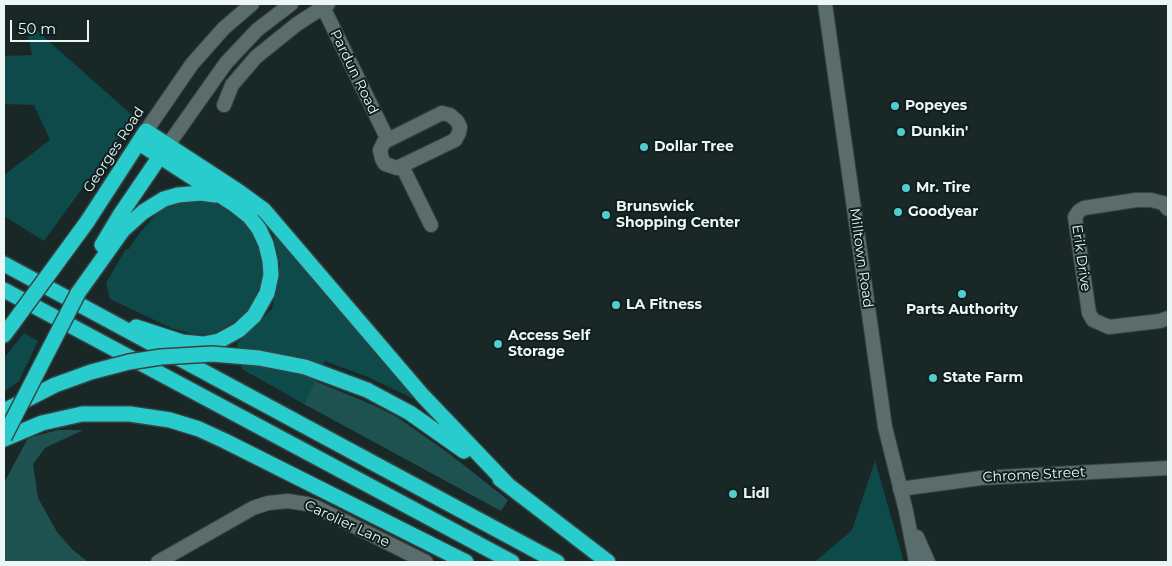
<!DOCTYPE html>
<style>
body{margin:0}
#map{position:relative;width:1172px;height:566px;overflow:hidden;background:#192827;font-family:Montserrat,sans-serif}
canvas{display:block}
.frame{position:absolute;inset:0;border:5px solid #ecf6f5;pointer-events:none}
.scale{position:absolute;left:10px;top:20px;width:79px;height:22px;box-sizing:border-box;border:2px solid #ecf6f5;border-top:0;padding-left:6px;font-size:15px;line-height:18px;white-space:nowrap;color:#ecf6f5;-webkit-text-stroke:4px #0f1e1e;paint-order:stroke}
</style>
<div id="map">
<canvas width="1172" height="566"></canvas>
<div class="frame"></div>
<div class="scale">50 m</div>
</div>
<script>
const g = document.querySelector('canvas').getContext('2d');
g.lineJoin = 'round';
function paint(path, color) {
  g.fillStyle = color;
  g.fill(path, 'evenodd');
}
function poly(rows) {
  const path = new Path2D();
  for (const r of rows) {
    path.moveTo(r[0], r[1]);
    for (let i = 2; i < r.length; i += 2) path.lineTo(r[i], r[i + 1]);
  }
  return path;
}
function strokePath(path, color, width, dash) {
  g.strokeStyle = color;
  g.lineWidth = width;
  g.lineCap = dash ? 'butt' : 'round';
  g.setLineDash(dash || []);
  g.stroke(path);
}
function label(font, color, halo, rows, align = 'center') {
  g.font = font + ' Montserrat,sans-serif';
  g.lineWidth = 4;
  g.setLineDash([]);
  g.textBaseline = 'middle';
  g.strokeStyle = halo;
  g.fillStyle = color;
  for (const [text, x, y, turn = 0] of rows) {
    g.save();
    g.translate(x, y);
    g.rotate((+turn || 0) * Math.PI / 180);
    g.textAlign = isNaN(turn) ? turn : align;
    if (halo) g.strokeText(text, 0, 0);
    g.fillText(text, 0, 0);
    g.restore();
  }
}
const green = poly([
 [25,20,134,117,44,241,4,216,4,175,50,140,34,105,4,104,4,56,32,55],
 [187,199,203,199,218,203,242,218,258,240,262,255,262,286,254,303,244,316,211,335,194,334,171,328,110,299,106,283,126,249,129,249,138,235,164,205],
 [271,225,416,400,368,377,325,361,304,404,242,369,237,343,272,309,280,264],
 [24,333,38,341,19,381,4,392,4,358],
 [875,461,904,562,815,562,852,530]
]);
const forest = poly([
 [315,381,373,405,397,417,447,452,508,500,501,511,304,404],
 [58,430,83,430,45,448,33,464,38,498,57,532,73,550,88,562,4,562,4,483,28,438]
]);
const minor = poly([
 [320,4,323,7,388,140],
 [825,4,885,427,906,511,916,562],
 [224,105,232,85,256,57,297,24,328,4],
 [442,113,450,115,457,121,460,127,459,133,455,140,397,168,385,164,382,159,380,150,384,142,442,113],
 [146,131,192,64,224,28,252,4],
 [168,145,226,63,257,30,291,4],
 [402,166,431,225],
 [1168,209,1163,203,1151,200,1136,200,1084,208,1079,211,1075,217,1089,313,1093,320,1109,327,1160,321,1168,318],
 [900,489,981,478,1168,468],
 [917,537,928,562],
 [158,562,253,508,268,503,288,501,307,504,316,507,426,562]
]);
const highway = poly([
 [87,222,146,131,238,191,264,210,423,396,508,485],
 [102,245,120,215,165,149],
 [4,264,557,562],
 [4,290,512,562],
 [78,293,123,230,143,212,164,199,178,195,201,193,215,195],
 [136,327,182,342,203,344,219,341,239,330,254,316,267,293,271,275,270,261,266,244,259,229,249,216,235,205,139,143],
 [4,335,13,323],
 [367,390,410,413,464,451],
 [4,411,55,385],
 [4,439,42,423,82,414,130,414,170,420,199,429,225,441,466,562],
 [500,479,608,562]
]);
const highwayBridge = poly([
 [13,323,87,222],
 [55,385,91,372,129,362,161,357,212,354,259,358,305,367,367,390],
 [4,437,78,293]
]);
const markers = [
 [895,106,5,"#52cdcd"],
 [901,132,5,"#52cdcd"],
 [644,147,5,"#52cdcd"],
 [906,188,5,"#52cdcd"],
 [898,212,5,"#52cdcd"],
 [606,215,5,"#52cdcd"],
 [962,294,5,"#52cdcd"],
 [616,305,5,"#52cdcd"],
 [498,344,5,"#52cdcd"],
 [933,378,5,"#52cdcd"],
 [733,494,5,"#52cdcd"]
];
const streetNames = [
 ["Pardun Road",354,72,64],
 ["Georges Road",114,150,-57],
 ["Milltown Road",861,258,82],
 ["Erik Drive",1081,258,82],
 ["Chrome Street",1034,475,-3],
 ["Carolier Lane",347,524,25]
];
const poiNames = [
 ["Popeyes",905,106],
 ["Dunkin'",911,132],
 ["Dollar Tree",654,147],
 ["Mr. Tire",916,188],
 ["Brunswick",616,207],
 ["Shopping Center",616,223],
 ["Goodyear",908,212],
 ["LA Fitness",626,305],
 ["Parts Authority",962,310,"center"],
 ["Access Self",508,336],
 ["Storage",508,352],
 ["State Farm",943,378],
 ["Lidl",743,494]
];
paint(green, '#0e4a4a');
paint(forest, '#1d5251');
strokePath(minor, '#364342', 16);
strokePath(highway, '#364342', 18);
strokePath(minor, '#5b6c6c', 14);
strokePath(highway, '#28cccc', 15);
strokePath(highwayBridge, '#364342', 18, []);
strokePath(highwayBridge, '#28cccc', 15);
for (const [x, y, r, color] of markers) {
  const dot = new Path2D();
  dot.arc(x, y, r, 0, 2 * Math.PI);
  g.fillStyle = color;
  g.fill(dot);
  strokePath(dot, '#0f1e1e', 2);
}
label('14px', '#ecf6f5', '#0f1e1e', streetNames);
label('bold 14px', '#ecf6f5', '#0f1e1e', poiNames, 'left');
</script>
